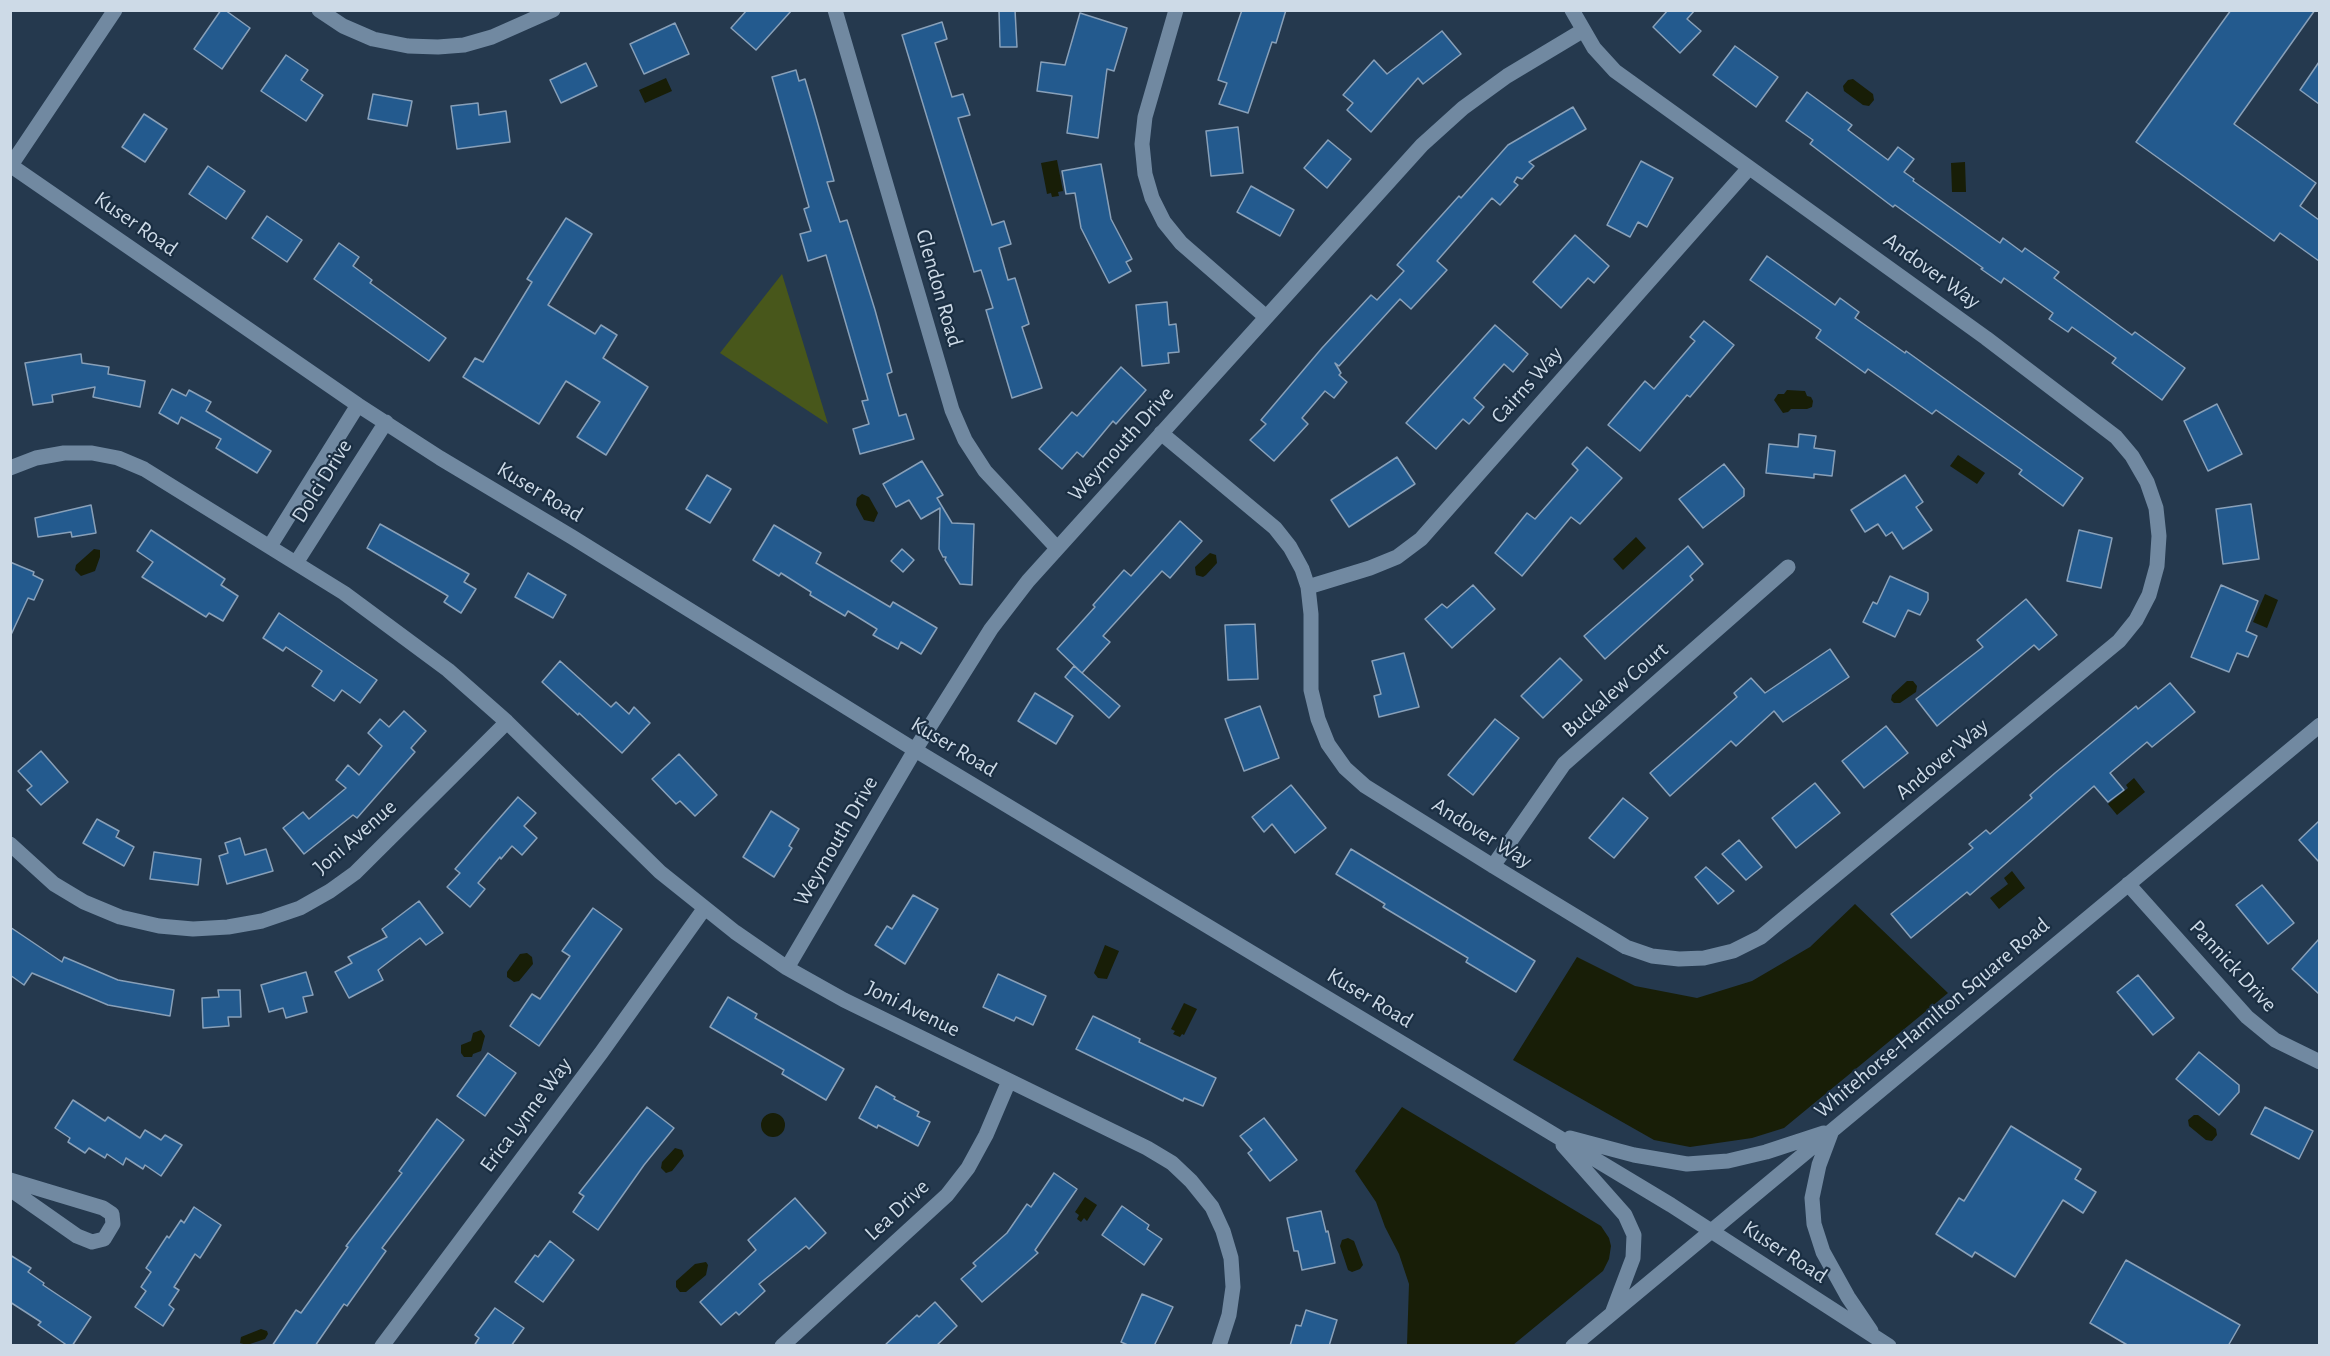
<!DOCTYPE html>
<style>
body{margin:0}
#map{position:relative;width:2330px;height:1356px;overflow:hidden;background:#25394e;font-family:"Alegreya Sans",sans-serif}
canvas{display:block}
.frame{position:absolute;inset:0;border:12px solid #cddae7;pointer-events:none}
</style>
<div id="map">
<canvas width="2330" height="1356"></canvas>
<div class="frame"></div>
</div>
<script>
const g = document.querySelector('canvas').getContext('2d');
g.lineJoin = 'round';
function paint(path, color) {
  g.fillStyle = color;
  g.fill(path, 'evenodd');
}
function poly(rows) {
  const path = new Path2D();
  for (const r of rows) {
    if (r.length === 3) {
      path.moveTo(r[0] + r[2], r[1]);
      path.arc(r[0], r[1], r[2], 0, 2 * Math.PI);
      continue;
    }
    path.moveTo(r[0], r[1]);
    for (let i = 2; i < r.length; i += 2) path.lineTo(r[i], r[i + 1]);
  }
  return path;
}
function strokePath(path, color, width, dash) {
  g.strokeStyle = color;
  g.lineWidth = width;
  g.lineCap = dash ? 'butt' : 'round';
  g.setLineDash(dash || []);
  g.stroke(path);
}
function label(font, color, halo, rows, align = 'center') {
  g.font = font + ' "Alegreya Sans",sans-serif';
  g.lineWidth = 4.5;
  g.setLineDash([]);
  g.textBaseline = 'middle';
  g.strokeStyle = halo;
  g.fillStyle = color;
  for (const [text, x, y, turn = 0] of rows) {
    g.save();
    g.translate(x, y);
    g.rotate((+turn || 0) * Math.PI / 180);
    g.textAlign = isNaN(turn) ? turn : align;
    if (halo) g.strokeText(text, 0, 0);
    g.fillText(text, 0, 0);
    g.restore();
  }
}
const green = poly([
 [782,274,828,424,720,353]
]);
const water = poly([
 [666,78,672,91,645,103,639,90],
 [1853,79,1873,94,1874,100,1869,106,1863,105,1844,91,1843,86,1848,80],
 [1057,160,1063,191,1058,192,1059,196,1052,197,1051,193,1047,194,1041,163],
 [1965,162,1966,192,1952,192,1951,163],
 [1787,390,1805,391,1807,396,1811,397,1813,401,1812,407,1807,409,1791,409,1788,412,1783,413,1774,400,1778,394,1784,394],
 [1958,455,1985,473,1977,484,1950,466],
 [862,494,869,497,878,513,874,522,864,520,856,505,857,498],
 [1636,537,1646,548,1623,570,1613,559],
 [94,549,100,550,100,557,95,571,81,576,75,570,76,565],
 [1210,553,1216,555,1217,563,1206,575,1203,577,1196,575,1195,567],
 [2265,594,2278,600,2267,628,2253,622],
 [1907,681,1913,681,1917,686,1916,692,1900,703,1894,703,1891,700,1892,695],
 [2134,778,2145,792,2117,815,2108,804,2128,788,2126,785],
 [2012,871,2025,888,1999,909,1990,898,2008,884,2004,878],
 [1855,904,1948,993,1784,1128,1752,1138,1690,1147,1654,1140,1513,1060,1577,957,1635,986,1697,998,1752,981,1810,947],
 [1105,945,1119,951,1107,979,1098,978,1094,973],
 [527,953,532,957,533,964,519,981,514,982,507,977,507,972,520,954],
 [1184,1003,1197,1009,1184,1035,1182,1034,1180,1037,1173,1034,1175,1031,1171,1029],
 [481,1030,485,1036,481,1051,473,1054,472,1057,464,1057,461,1053,461,1045,471,1041,473,1033],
 [1402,1107,1601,1226,1609,1238,1611,1246,1609,1259,1603,1271,1513,1345,1407,1345,1409,1284,1399,1254,1385,1227,1376,1202,1355,1171],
 [773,1125,12],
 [2194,1115,2198,1115,2216,1129,2217,1135,2212,1141,2206,1140,2189,1126,2188,1120],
 [675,1148,682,1150,684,1156,672,1171,666,1173,661,1168,662,1162],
 [1085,1197,1097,1205,1087,1221,1084,1218,1081,1222,1077,1219,1079,1215,1075,1212],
 [1348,1238,1354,1241,1363,1265,1360,1269,1352,1272,1348,1270,1340,1246,1342,1240],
 [706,1262,708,1265,706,1275,686,1292,680,1292,676,1287,676,1281,695,1264],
 [261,1329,267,1331,268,1334,265,1339,247,1345,240,1343,241,1337]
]);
const building = poly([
 [221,10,225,10,250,28,222,69,194,49,221,10],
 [747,10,792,10,756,50,731,28,747,10],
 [999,10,1015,10,1017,47,1000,47,999,10],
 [1242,10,1286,10,1276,43,1272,42,1248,113,1219,104,1227,83,1218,80,1242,10],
 [1668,10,1695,10,1687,19,1701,31,1680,53,1653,27,1668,10],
 [2231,10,2315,10,2234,124,2316,183,2300,206,2319,220,2319,261,2280,233,2274,241,2136,142,2231,10],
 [1080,13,1127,28,1114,71,1107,69,1098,138,1067,133,1072,96,1037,91,1041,62,1065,65,1080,13],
 [942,22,947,39,935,43,952,97,963,94,970,115,958,118,992,225,1004,221,1011,244,999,248,1008,280,1015,278,1029,324,1022,327,1042,388,1012,398,986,310,993,308,981,270,974,272,902,35,942,22],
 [675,23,689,54,644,74,630,44,675,23],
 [1442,31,1461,54,1423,84,1418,78,1371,132,1347,110,1353,103,1343,95,1374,60,1387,74,1442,31],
 [1735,46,1778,77,1756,107,1713,75,1735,46],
 [286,55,308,70,301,80,323,95,306,121,261,91,286,55],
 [2319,62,2319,104,2300,90,2319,62],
 [586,63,597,86,561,103,550,80,586,63],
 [796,70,799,81,805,79,816,117,834,181,827,182,840,222,847,220,875,310,892,372,887,374,899,416,906,414,914,439,860,454,853,429,869,424,862,401,868,400,826,255,808,261,800,234,811,231,804,209,809,207,772,77,796,70],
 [1807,92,1852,125,1848,130,1888,160,1898,147,1914,159,1904,172,1914,179,1913,181,2000,243,2003,238,2022,252,2025,248,2059,272,2054,278,2132,335,2135,332,2185,368,2162,400,2112,363,2116,358,2072,327,2068,332,2049,319,2053,313,2004,278,2001,283,1981,269,1983,268,1895,205,1893,207,1810,144,1813,140,1786,121,1807,92],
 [373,94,412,101,407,126,368,119,373,94],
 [478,103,479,115,506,111,510,142,457,149,451,106,478,103],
 [1573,107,1586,129,1529,162,1534,166,1522,179,1517,177,1514,182,1518,185,1500,205,1492,198,1437,261,1447,270,1411,309,1400,299,1339,366,1335,363,1341,373,1339,375,1347,382,1334,398,1325,391,1302,418,1308,424,1274,461,1250,440,1266,424,1261,420,1322,348,1371,295,1377,300,1404,271,1397,265,1459,196,1461,198,1508,145,1573,107],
 [144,114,167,129,145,162,122,147,144,114],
 [1238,127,1243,173,1211,176,1206,131,1238,127],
 [1328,140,1351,159,1327,188,1304,168,1328,140],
 [1641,161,1673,178,1647,227,1638,222,1630,237,1607,225,1641,161],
 [1101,164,1111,219,1132,259,1126,262,1131,271,1109,283,1081,228,1075,193,1066,194,1062,171,1101,164],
 [208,166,245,191,226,219,189,194,208,166],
 [1251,186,1294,210,1280,236,1237,212,1251,186],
 [267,216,302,240,287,262,252,238,267,216],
 [566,218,592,234,548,305,595,334,601,325,617,335,603,358,648,387,606,455,577,437,600,402,566,381,539,424,463,377,475,358,483,362,532,282,527,279,566,218],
 [1575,235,1609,266,1594,283,1588,278,1561,308,1533,282,1575,235],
 [339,243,359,257,353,266,372,280,370,283,446,338,429,361,314,279,339,243],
 [1767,256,1835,305,1840,298,1859,312,1855,318,1905,353,1906,351,2083,478,2063,506,2019,474,2022,470,1936,410,1932,414,1868,369,1865,373,1816,338,1821,330,1750,280,1767,256],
 [1167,302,1169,325,1176,324,1179,352,1168,353,1169,363,1142,366,1136,305,1167,302],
 [1704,321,1734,345,1690,397,1687,395,1640,451,1608,425,1645,381,1654,389,1695,341,1690,337,1704,321],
 [1495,325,1528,354,1513,372,1504,364,1474,398,1484,407,1469,424,1463,419,1436,449,1406,423,1495,325],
 [81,354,82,363,109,367,108,374,145,381,140,407,93,397,95,387,52,395,53,402,33,405,25,363,81,354],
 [1121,367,1146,390,1116,424,1113,421,1083,457,1077,452,1062,469,1039,449,1072,412,1077,416,1121,367],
 [172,389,186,396,189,390,211,402,206,411,271,451,257,473,216,448,221,439,181,417,178,424,159,413,172,389],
 [2217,404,2242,454,2208,471,2184,421,2217,404],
 [1799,434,1816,436,1814,448,1835,451,1832,476,1814,474,1814,478,1766,473,1769,444,1798,447,1799,434],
 [1587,447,1622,478,1580,524,1571,517,1522,576,1495,553,1527,513,1535,519,1578,470,1572,464,1587,447],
 [1397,457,1415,484,1349,527,1331,500,1397,457],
 [922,461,943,495,937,498,952,523,974,524,972,585,960,584,945,560,946,557,943,557,939,549,940,508,921,519,909,500,896,507,883,484,922,461],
 [1724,464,1744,489,1744,496,1703,528,1679,499,1724,464],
 [707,475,731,489,710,523,686,509,707,475],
 [1905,475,1923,502,1916,507,1932,530,1903,549,1892,532,1886,536,1878,524,1865,532,1851,510,1905,475],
 [2251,504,2259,559,2223,564,2216,509,2251,504],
 [91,505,96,533,72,537,71,532,38,537,35,518,91,505],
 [1180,521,1202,541,1170,578,1162,571,1103,636,1110,642,1082,673,1057,649,1095,607,1093,605,1124,570,1131,576,1180,521],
 [380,524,469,574,464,582,476,589,461,613,444,602,448,596,367,548,380,524],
 [774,525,821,553,816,563,890,607,893,602,937,628,921,654,901,642,898,649,873,635,877,629,848,611,845,616,810,595,811,592,781,573,779,576,753,560,774,525],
 [151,530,225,579,221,585,238,596,223,621,209,613,206,617,142,577,153,562,137,551,151,530],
 [2079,530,2112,538,2101,588,2067,581,2079,530],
 [1688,546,1703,564,1690,576,1693,580,1605,659,1584,636,1688,546],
 [902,549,914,560,903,572,891,561,902,549],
 [10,562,34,572,33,575,43,580,34,600,28,598,10,637,10,562],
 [528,573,566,595,553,618,515,597,528,573],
 [1890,576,1928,593,1928,600,1920,615,1908,610,1895,637,1863,622,1873,602,1877,604,1890,576],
 [1473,585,1495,609,1452,648,1425,619,1442,604,1447,608,1473,585],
 [2221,585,2258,601,2246,631,2257,636,2248,657,2237,653,2229,672,2191,657,2221,585],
 [2026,599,2057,635,2039,650,2034,645,1937,726,1916,699,1983,647,1977,640,2026,599],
 [279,613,377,680,360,703,342,690,334,701,312,686,322,671,286,647,283,651,263,638,279,613],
 [1255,624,1258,679,1228,680,1225,625,1255,624],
 [1830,649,1849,677,1783,722,1774,711,1736,746,1731,741,1670,796,1650,773,1737,697,1734,693,1751,678,1765,693,1830,649],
 [1404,653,1419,707,1379,717,1374,696,1381,694,1372,661,1404,653],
 [1560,658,1582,680,1543,718,1521,696,1560,658],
 [560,661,611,707,616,702,629,714,634,707,650,723,622,753,579,713,578,715,542,682,560,661],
 [1074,666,1120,706,1109,718,1065,677,1074,666],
 [2170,683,2195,712,2152,747,2147,742,2110,773,2124,790,2108,802,2094,786,1970,895,1967,892,1911,938,1891,914,1973,848,1969,844,1986,830,1990,834,2032,798,2030,795,2055,773,2136,706,2138,709,2170,683],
 [1035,693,1073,716,1056,744,1018,721,1035,693],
 [1260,706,1279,758,1244,771,1225,719,1260,706],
 [404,711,426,731,411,748,415,752,357,818,353,815,304,854,283,828,303,812,309,819,346,788,336,780,348,765,359,775,382,746,368,733,380,719,389,727,404,711],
 [1495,719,1519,738,1473,795,1448,775,1495,719],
 [1886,726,1908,753,1864,788,1842,761,1886,726],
 [41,751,68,782,41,805,27,790,32,786,18,771,41,751],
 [679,754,717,795,695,816,680,801,676,804,652,779,679,754],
 [1815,783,1840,813,1796,848,1772,818,1815,783],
 [1291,785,1326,828,1295,853,1272,824,1264,832,1252,817,1291,785],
 [518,797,536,813,524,826,537,838,522,855,512,846,501,859,500,857,478,883,485,889,470,907,447,887,460,873,455,869,518,797],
 [1623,798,1648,818,1614,858,1589,838,1623,798],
 [771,811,799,829,789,846,792,848,774,877,743,857,771,811],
 [97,819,119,831,116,837,134,847,124,866,83,843,97,819],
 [2319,821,2319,862,2299,840,2319,821],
 [240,838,245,855,266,849,273,871,227,884,219,856,228,853,225,843,240,838],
 [1739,840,1762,867,1746,880,1722,854,1739,840],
 [1351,849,1535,961,1516,992,1466,962,1468,958,1383,907,1385,904,1336,874,1351,849],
 [154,852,201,859,198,885,150,879,154,852],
 [1706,867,1734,891,1718,904,1695,877,1706,867],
 [2262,885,2294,923,2268,944,2236,905,2262,885],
 [913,895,938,909,905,964,875,945,887,926,892,929,913,895],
 [419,901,443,933,426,945,420,938,378,970,383,980,349,998,335,972,352,963,348,957,387,937,382,929,419,901],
 [593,908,622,929,539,1046,510,1026,532,994,540,999,570,956,562,951,593,908],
 [10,927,62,962,64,957,118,980,174,990,170,1016,108,1005,32,973,24,985,10,975,10,927],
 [2319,939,2319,994,2292,969,2319,939],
 [306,972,313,995,303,997,307,1012,286,1018,283,1008,269,1012,261,985,306,972],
 [998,974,1046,996,1033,1025,1016,1017,1014,1021,983,1007,998,974],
 [2138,975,2174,1018,2153,1035,2117,992,2138,975],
 [218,990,240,990,241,1017,228,1017,229,1026,203,1028,202,998,219,997,218,990],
 [728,997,757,1014,755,1018,844,1069,826,1100,782,1074,784,1070,710,1027,728,997],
 [1093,1016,1140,1039,1139,1042,1216,1078,1203,1106,1184,1098,1183,1101,1076,1049,1093,1016],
 [2199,1052,2239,1085,2239,1092,2219,1115,2176,1079,2199,1052],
 [488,1053,516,1073,485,1116,457,1096,488,1053],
 [876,1086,895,1097,894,1099,919,1112,917,1116,930,1122,918,1146,878,1125,877,1128,859,1118,876,1086],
 [73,1100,105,1121,108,1117,140,1138,145,1130,161,1140,165,1135,182,1145,161,1176,145,1165,143,1169,126,1158,123,1165,107,1154,105,1158,89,1148,85,1153,68,1142,70,1138,55,1128,73,1100],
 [647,1107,674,1128,644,1165,598,1230,573,1212,584,1196,579,1193,647,1107],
 [2265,1107,2313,1131,2299,1159,2251,1134,2265,1107],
 [1264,1118,1297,1160,1270,1181,1248,1153,1252,1150,1240,1136,1264,1118],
 [437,1119,464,1140,382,1248,386,1251,347,1306,344,1304,315,1346,272,1346,296,1310,301,1313,348,1247,346,1246,402,1173,399,1171,437,1119],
 [2011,1126,2081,1169,2075,1179,2096,1192,2083,1213,2063,1200,2015,1277,1975,1252,1972,1257,1936,1234,1959,1198,1964,1201,2011,1126],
 [1054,1173,1077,1189,1035,1250,1038,1253,982,1302,961,1279,976,1266,973,1263,1007,1233,1027,1204,1031,1207,1054,1173],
 [795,1198,826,1233,809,1249,806,1246,759,1284,765,1291,739,1315,736,1312,721,1325,700,1302,756,1250,748,1240,795,1198],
 [1122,1206,1149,1225,1147,1229,1162,1239,1144,1265,1102,1235,1122,1206],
 [194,1207,221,1225,200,1258,195,1254,174,1287,179,1290,169,1305,174,1309,163,1326,135,1307,146,1291,141,1287,151,1272,146,1268,167,1236,169,1238,181,1220,184,1223,194,1207],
 [1321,1211,1326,1232,1328,1231,1335,1263,1302,1270,1298,1251,1294,1251,1287,1218,1321,1211],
 [550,1241,574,1260,543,1302,515,1282,535,1255,538,1257,550,1241],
 [10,1255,31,1268,28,1272,44,1283,43,1285,91,1317,72,1346,68,1346,38,1325,41,1322,10,1302,10,1255],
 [2126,1260,2240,1325,2228,1346,2129,1346,2090,1323,2126,1260],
 [1142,1294,1173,1307,1154,1346,1130,1346,1121,1342,1142,1294],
 [935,1302,957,1326,936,1346,884,1346,917,1315,919,1317,935,1302],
 [495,1308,524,1328,511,1346,474,1346,479,1338,475,1335,495,1308],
 [1306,1310,1337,1320,1329,1346,1290,1346,1296,1325,1301,1326,1306,1310]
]);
const minor = poly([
 [319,10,343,26,373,39,408,46,438,47,464,45,492,37,553,10],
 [835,10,952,410,965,440,985,471,1057,548],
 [1176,10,1145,117,1142,144,1145,174,1152,198,1164,222,1181,243,1266,317],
 [10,165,358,405,440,458,572,537,915,750,1671,1205,1889,1346],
 [11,165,115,10],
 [1161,433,1275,528,1290,547,1302,569,1308,587,1311,614,1311,690,1318,719,1328,744,1345,768,1365,786,1493,866,1626,947,1652,956,1679,959,1704,958,1733,951,1761,937,2119,641,2136,620,2149,595,2157,566,2159,536,2156,508,2147,482,2132,456,2116,437,1986,338,1615,71,1594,48,1572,10],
 [10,468,36,458,64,453,92,453,118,458,144,469,344,593,448,670,507,722,660,872,735,932,787,968,844,1000,1147,1148,1172,1163,1191,1181,1212,1207,1223,1231,1231,1258,1233,1287,1229,1315,1219,1346],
 [270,546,358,405],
 [296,563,386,422],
 [1308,587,1370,568,1397,557,1421,539,1749,168],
 [10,844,54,884,84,902,120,917,159,926,193,929,228,927,262,921,300,908,330,891,355,873,507,722],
 [1493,866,1564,764,1788,567],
 [2128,884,2247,1017,2275,1040,2320,1062],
 [787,968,915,750,991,629,1028,581,1422,145,1463,108,1507,76,1582,31],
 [1831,1133,1819,1165,1812,1198,1814,1224,1823,1252,1848,1297,1871,1331],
 [1570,1138,1634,1155,1687,1164,1728,1161,1766,1152,1824,1133],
 [1563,1145,1625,1215,1634,1235,1633,1258,1613,1311],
 [10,1180,103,1208,112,1214,113,1224,104,1239,92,1242,77,1236,10,1189],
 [382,1346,601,1053,704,909],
 [782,1346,947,1195,968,1168,986,1135,1009,1081],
 [1573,1346,2320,725]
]);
const streetNames = [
 ["Kuser Road",136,224,35],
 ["Andover Way",1932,271,36],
 ["Glendon Road",939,288,74],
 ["Cairns Way",1527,385,-48],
 ["Weymouth Drive",1121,444,-48],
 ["Dolci Drive",322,481,-58],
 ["Kuser Road",540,492,31],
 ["Buckalew Court",1615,690,-41],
 ["Kuser Road",954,747,31],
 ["Andover Way",1942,759,-40],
 ["Andover Way",1482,833,32],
 ["Joni Avenue",355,837,-41],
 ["Weymouth Drive",836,841,-60],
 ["Pannick Drive",2233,966,47],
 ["Kuser Road",1370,998,31],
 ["Joni Avenue",913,1009,26],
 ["Whitehorse-Hamilton Square Road",1932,1018,-40],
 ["Erica Lynne Way",526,1115,-53],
 ["Lea Drive",897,1210,-43],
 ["Kuser Road",1785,1252,33]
];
paint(green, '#48571b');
paint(water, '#181e07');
paint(building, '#235a8e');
strokePath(building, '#88a0b9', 1.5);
strokePath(minor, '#7189a1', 15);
label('22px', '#cddae7', '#1b2f43', streetNames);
</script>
